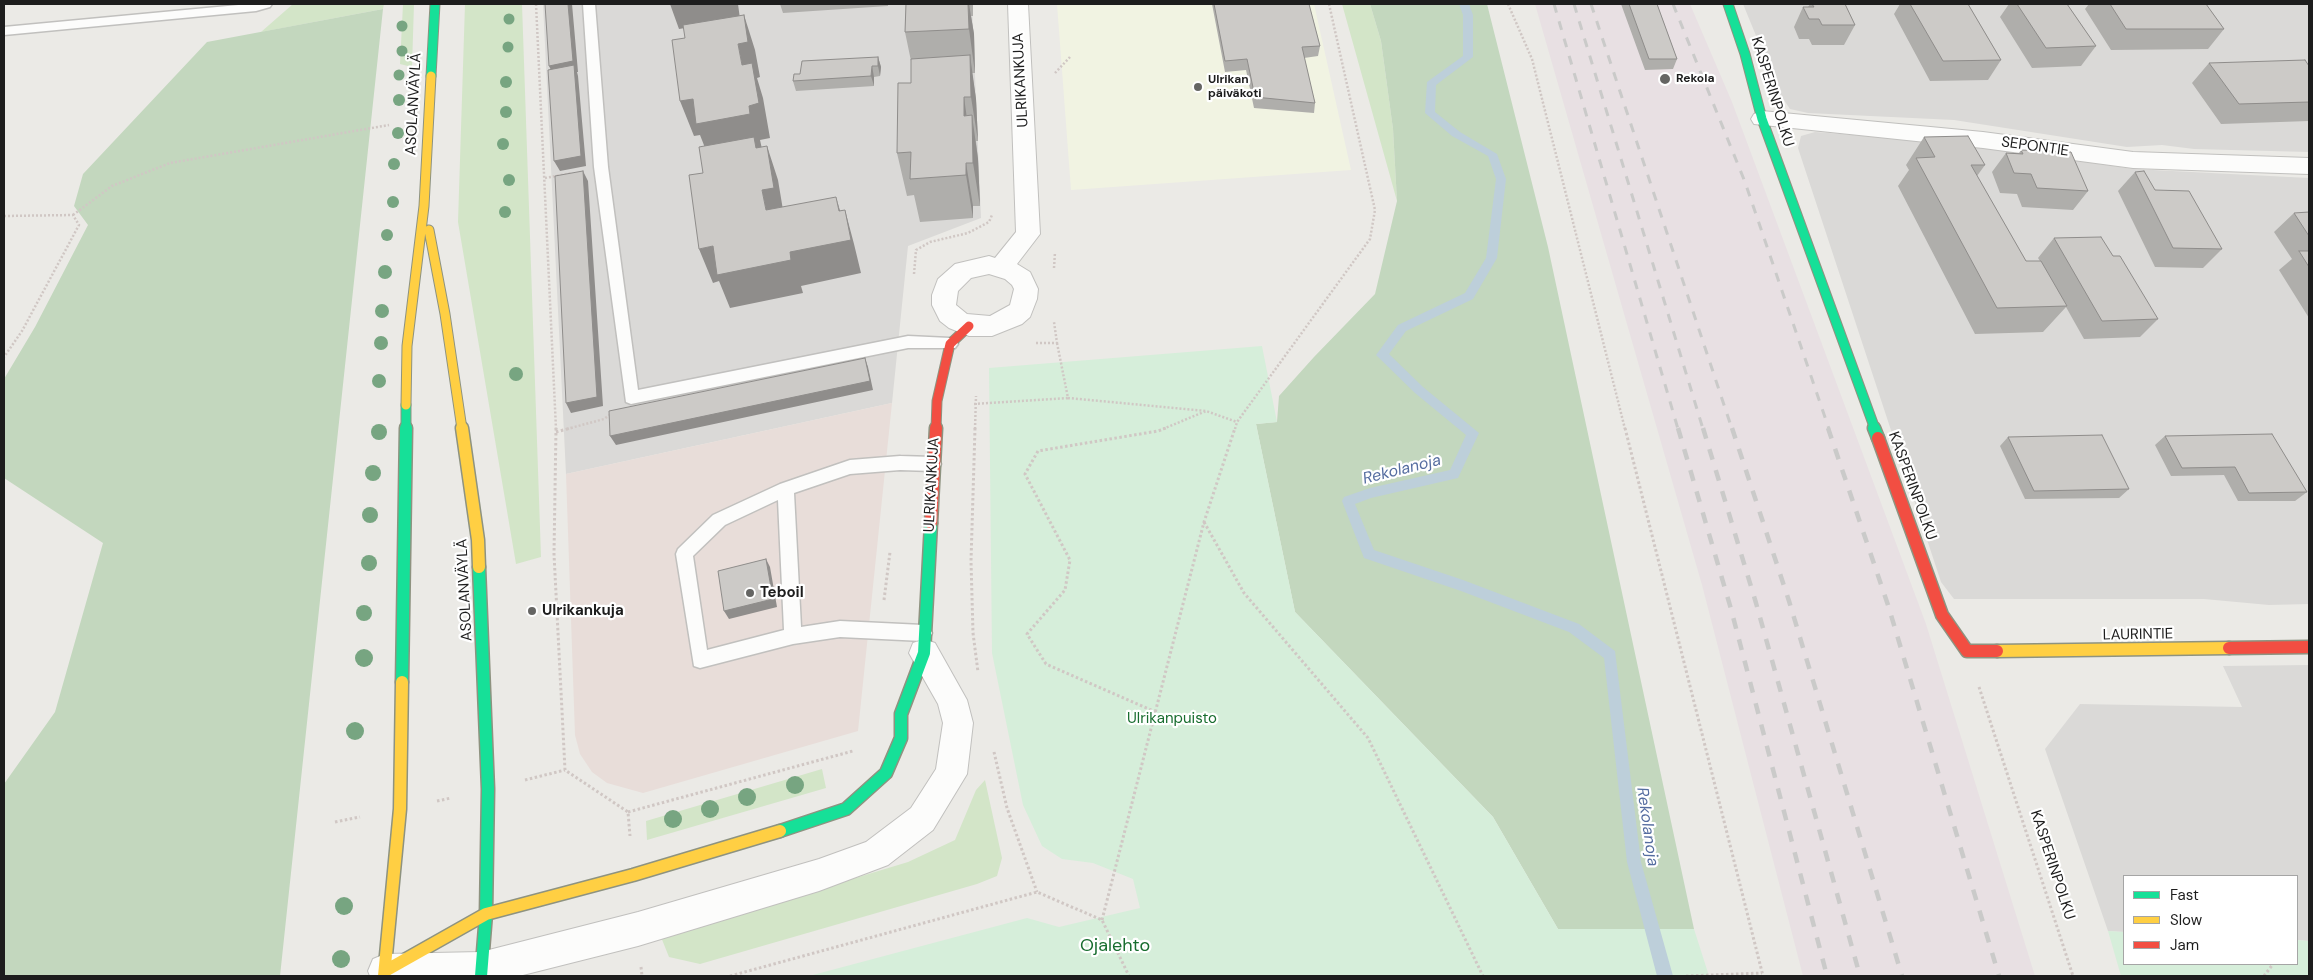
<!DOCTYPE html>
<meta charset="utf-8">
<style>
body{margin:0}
#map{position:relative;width:2313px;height:980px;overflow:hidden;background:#ebeae6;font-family:"DM Sans",sans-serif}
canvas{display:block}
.frame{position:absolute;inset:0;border:5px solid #1d1d1d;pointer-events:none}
.legend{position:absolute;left:2123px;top:875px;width:175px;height:90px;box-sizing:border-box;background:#fff;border:1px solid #a5a5a5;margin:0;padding:6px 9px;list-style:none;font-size:15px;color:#1d1d1d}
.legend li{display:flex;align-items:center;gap:10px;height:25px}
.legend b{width:25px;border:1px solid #a5a5a5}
</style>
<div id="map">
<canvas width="2313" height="980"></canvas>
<div class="frame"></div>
<ul class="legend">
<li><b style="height:6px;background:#16e098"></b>Fast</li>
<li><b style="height:6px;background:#ffcf43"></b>Slow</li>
<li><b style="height:6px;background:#f24e42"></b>Jam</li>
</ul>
</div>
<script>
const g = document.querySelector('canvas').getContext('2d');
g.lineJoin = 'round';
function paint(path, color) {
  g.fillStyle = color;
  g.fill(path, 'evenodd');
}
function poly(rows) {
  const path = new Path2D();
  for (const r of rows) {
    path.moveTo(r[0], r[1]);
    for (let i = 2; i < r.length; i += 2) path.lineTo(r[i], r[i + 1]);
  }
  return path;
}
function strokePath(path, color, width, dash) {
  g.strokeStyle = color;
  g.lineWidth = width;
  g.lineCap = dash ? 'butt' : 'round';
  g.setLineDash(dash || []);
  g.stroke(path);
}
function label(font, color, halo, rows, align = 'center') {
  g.font = font + ' "DM Sans",sans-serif';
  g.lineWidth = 4.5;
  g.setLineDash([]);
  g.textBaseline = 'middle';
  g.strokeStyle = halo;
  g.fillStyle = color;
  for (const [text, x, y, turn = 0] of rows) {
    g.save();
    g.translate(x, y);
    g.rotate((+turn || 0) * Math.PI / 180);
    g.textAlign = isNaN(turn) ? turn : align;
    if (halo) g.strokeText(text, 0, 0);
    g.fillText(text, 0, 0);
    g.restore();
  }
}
const residential = poly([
 [543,4,972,4,981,218,908,246,892,403,566,474],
 [1743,4,2309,4,2309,152,2194,149,2162,145,2127,147,1954,120,1808,113,1790,109,1780,94],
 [1815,132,1957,143,2133,169,2309,178,2309,604,2269,605,2204,599,1954,599,1941,582,1798,148,1801,136],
 [2309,665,2309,941,2297,940,2297,876,2124,876,2124,932,2108,931,2045,749,2080,704,2242,707,2223,666]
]);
const commercial = poly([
 [892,403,858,731,643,793,607,783,592,772,580,754,575,735,566,474]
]);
const industrial = poly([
 [1535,4,1690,4,1732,102,1926,624,2035,976,1803,976,1702,585]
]);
const education = poly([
 [1057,4,1314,4,1351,170,1071,190]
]);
const grass = poly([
 [293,4,384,4,383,9,261,32],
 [403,4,414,4,412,67,400,64],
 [465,4,522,4,541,557,516,564,458,222],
 [1342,4,1370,4,1381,41,1393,129,1397,201],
 [822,769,826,788,647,840,646,821],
 [985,780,1002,858,997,876,977,884,700,964,669,957,661,937,908,862,955,840,976,790]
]);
const forest = poly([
 [1370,4,1487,4,1548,247,1694,929,1558,929,1493,817,1295,612,1256,424,1277,422,1279,396,1314,357,1375,294,1397,201,1393,129,1381,41],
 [383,9,280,976,4,976,4,784,55,712,103,543,4,478,4,379,35,327,88,225,74,206,83,174,207,42]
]);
const park = poly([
 [1262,346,1277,422,1256,424,1295,612,1493,817,1558,929,1694,929,1709,976,809,976,1027,918,1059,927,1140,908,1133,879,1093,863,1062,859,1042,846,1023,805,992,653,989,368],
 [2108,931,2124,932,2124,964,2297,964,2297,940,2309,941,2309,976,2121,976]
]);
const stream = poly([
 [1459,4,1469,4,1473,15,1473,57,1436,85,1435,112,1460,132,1497,154,1506,179,1497,258,1473,299,1406,331,1389,354,1423,387,1479,433,1458,478,1371,498,1355,504,1374,550,1463,580,1579,624,1615,651,1641,862,1673,976,1657,976,1627,862,1604,658,1569,632,1461,591,1364,558,1342,501,1344,497,1370,488,1450,470,1466,435,1415,393,1376,355,1398,325,1465,293,1486,258,1496,179,1488,156,1452,136,1425,113,1427,82,1463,56,1463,15,1459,4]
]);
const pathFar1 = poly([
 [536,4,556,429],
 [1508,4,1532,59,1625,429],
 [1055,73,1070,57],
 [545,178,572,173],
 [73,215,112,186,170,163,389,125],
 [4,216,73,215,79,225,22,331,4,357],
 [1054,268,1055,252],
 [914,274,916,250,930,242,968,233,989,222,992,215],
 [1036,343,1057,343,1054,322],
 [1057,343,1068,398,1206,411,1237,422],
 [974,404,1068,398],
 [567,429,604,419,611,414],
 [975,429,976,396],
 [1163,429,1206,411],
 [1235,429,1237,422,1370,239,1375,210,1329,4]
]);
const path = poly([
 [556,428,554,554,565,770,628,812,630,836],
 [975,428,971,561,973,633,978,672],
 [1625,428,1763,976],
 [556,432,571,428],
 [1204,522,1244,593,1368,738,1483,976],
 [884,600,890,552],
 [1979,687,2073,976],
 [1156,712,1046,664,1027,634,1065,590,1070,560,1025,474,1038,451,1158,431,1166,428],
 [994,752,1007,808,1037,892],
 [525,780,565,770],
 [437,801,451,798],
 [628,812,853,751],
 [335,822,360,817],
 [1102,920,1204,522,1235,428],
 [641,967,642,976],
 [730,976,1037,892,1102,920,1129,976],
 [1686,976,1762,973],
 [2264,976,2273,964]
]);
const lane = poly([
 [249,4,272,4,270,7,256,11,4,35,4,27,249,4],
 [583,4,595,4,608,167,638,390,908,336,950,338,955,340,958,344,955,348,908,348,631,404,626,402,594,167,583,4],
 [900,456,933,457,939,459,941,464,939,469,933,471,900,470,850,474,794,493,801,627,840,621,923,625,929,627,932,633,929,639,923,641,840,637,793,644,700,668,694,666,676,554,678,549,713,515,780,484,850,460,900,456],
 [778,500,784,630,707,650,693,556,725,525,778,500]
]);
const street = poly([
 [1008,4,1028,4,1040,234,1017,264,1030,272,1038,289,1037,299,1030,317,1022,324,992,336,969,336,949,328,940,321,932,305,932,295,938,279,955,264,989,256,995,258,1016,232,1008,4],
 [989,274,1005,279,1012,285,1014,289,1010,305,990,316,967,314,956,305,958,291,971,278,989,274],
 [1762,111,1983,132,2133,152,2309,158,2309,174,2133,168,1983,148,1754,124,1751,119,1754,114,1762,111],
 [924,639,935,643,967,700,973,723,967,774,933,830,888,865,819,891,638,946,519,976,370,976,368,971,373,959,385,954,481,952,638,912,819,859,866,842,911,808,936,769,943,723,938,704,909,653,913,643,924,639]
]);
const fastFar1 = poly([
 [1728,4,1745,54,1762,119,1875,429],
 [431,76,435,4],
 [406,429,406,405]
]);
const fast = poly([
 [1874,428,1878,438],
 [479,567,488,789,486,914,481,976],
 [402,682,406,428],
 [780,831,846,809,886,773,901,738,901,714,924,653,931,523]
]);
const slowFar1 = poly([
 [429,230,445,314,462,429],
 [406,405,407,346,424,206,431,76]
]);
const slow = poly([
 [462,428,478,540,479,567],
 [1997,651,2229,648],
 [385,971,486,914,633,875,780,831],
 [384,976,400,809,402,682]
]);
const jamFar1 = poly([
 [936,429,937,401,950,344,969,326]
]);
const jam = poly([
 [1878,438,1942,615,1967,651,1997,651],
 [931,523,936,428],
 [2229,648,2309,647]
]);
const railFar1 = poly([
 [1554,4,1678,429],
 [1574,4,1703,429],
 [1591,4,1732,429],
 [1673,4,1745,182,1829,429]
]);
const rail = poly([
 [1678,428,1731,609,1827,976],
 [1703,428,1756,603,1860,976],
 [1732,428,1789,601,1902,976],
 [1828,428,1888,605,1999,976]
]);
const trees = [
 [509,19,5.5],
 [402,26,5.5],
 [508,47,5.5],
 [402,51,5.5],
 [399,75,5.5],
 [506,82,6],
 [399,100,6],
 [506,112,6],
 [398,133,6],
 [503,144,6],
 [394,164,6],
 [509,180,6],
 [393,202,6],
 [505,212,6],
 [387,235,6],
 [385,272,7],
 [382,311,7],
 [381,343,7],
 [516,374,7],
 [379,381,7],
 [379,432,8],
 [373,473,8],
 [370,515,8],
 [369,563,8],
 [364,613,8],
 [364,658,9],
 [355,731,9],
 [795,785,9],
 [747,797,9],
 [710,809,9],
 [673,819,9],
 [344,906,9],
 [341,959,9]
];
const wall = poly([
 [4,4,17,4,4,5],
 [780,4,888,4,888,6,783,13],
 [906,4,973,4,973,16,971,16,974,34,975,73,972,73,976,99,978,141,976,141,978,159,980,206,973,206,973,218,920,222,914,195,907,196,897,153,911,83,911,61,905,32],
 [1212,4,1309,4,1320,46,1318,56,1304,58,1315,103,1314,113,1254,108,1246,70,1225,72],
 [1621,4,1657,4,1677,59,1673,69,1645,70],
 [1810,4,1845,4,1855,25,1844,45,1812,45,1809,39,1799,39,1794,27,1803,7,1808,7],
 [1900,4,1968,4,2001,60,1988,80,1930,81,1894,14],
 [2009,4,2067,4,2096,46,2081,66,2032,68,2000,17],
 [2089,4,2206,4,2224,29,2208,49,2111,50,2085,9],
 [878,57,881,67,880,76,874,77,874,86,796,91,793,81,800,74],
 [2209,63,2309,66,2309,121,2221,124,2192,83],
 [1924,137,1985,165,1977,176,2026,261,2040,261,2038,258,2054,238,2113,256,2158,319,2140,337,2084,339,2066,307,2043,332,1975,334,1898,186,1909,170,1906,165],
 [2021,150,2088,191,2073,210,2022,207,2017,194,2000,193,1992,172,2006,153,2019,153],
 [2135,172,2155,190,2222,249,2203,268,2155,267,2118,191],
 [2309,212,2309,318,2279,270,2292,259,2274,232,2294,213],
 [2165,436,2307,492,2295,501,2238,501,2224,475,2171,476,2155,445],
 [2008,437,2129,489,2119,498,2025,499,2000,446]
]);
const shadedWall = poly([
 [568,4,572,4,578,72,577,72,578,76,586,166,560,171,554,161,554,76,549,66],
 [670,4,738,4,740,19,679,29],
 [968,4,969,4,974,34,975,73,969,29],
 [744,15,755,50,760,77,757,78,763,98,770,138,760,140,762,149,709,158,700,135,694,136,680,101,742,65,738,44],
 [970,55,976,99,978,141,971,97],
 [878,57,881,67,880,76,878,66],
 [872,66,874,77,874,86,871,76],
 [964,97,970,141,964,116],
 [972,115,978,159,980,206,973,163],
 [767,146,778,180,785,222,766,210,762,190],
 [966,163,973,206,973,218,966,175],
 [583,171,588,181,603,406,571,413,566,403],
 [836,197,846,231,845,210,854,244,861,273,801,286,803,293,730,308,719,281,713,283,699,249,713,246,790,252,839,211],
 [865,358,868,367,873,390,616,445,610,436],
 [766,559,770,567,777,607,729,619,724,611]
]);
const building = poly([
 [545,4,568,4,573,61,549,66,545,4],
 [906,4,968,4,969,29,905,32,906,4],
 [1214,4,1309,4,1320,46,1302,47,1315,103,1255,97,1247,59,1225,61,1214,4],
 [1629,4,1657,4,1677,59,1649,59,1629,4],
 [1812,4,1845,4,1855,25,1822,25,1819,19,1809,19,1803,7,1814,7,1812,4],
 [1910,4,1968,4,2001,60,1943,61,1910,4],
 [2017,4,2067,4,2096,46,2046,48,2017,4],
 [2110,4,2206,4,2224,29,2126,29,2110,4],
 [744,15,748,42,738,44,742,65,752,63,759,103,749,106,750,114,696,124,693,99,680,101,672,40,685,38,683,25,744,15],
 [970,55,971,97,964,97,964,116,972,115,973,163,966,163,966,175,910,179,911,152,897,153,898,83,911,83,911,59,970,55],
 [878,57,878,66,872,66,871,76,793,81,794,74,800,74,802,61,878,57],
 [2305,60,2309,66,2309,102,2239,104,2209,63,2305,60],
 [574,65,581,156,554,161,548,70,574,65],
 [1968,136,1985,165,1971,165,2026,261,2041,261,2067,306,1997,308,1916,158,1935,157,1924,137,1968,136],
 [754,137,756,148,767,146,774,188,762,190,766,210,836,197,839,211,845,210,851,240,790,252,791,260,717,275,713,246,699,249,689,175,703,173,699,147,754,137],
 [2021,150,2071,152,2088,191,2037,188,2031,174,2014,173,2006,153,2023,154,2021,150],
 [583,171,597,397,566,403,555,176,583,171],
 [2144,171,2155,190,2189,191,2222,249,2173,248,2135,172,2144,171],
 [2309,212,2309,236,2294,213,2309,212],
 [2101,237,2113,256,2120,256,2158,319,2102,321,2054,238,2101,237],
 [2299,251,2309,251,2309,267,2299,251],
 [865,358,870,381,610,436,609,411,865,358],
 [2272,434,2307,492,2249,493,2235,467,2182,468,2165,436,2272,434],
 [2102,435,2129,489,2034,491,2008,437,2102,435],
 [766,559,773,599,724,611,718,571,766,559]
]);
const markers = [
 [1665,79,6,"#656563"],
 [1198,87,5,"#656563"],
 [750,593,5,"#656563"],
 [532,611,5,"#656563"]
];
const farPoinames = [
 ["Rekola",1676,79],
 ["Ulrikan",1208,80],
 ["päiväkoti",1208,94]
];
const streetNames = [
 ["ULRIKANKUJA",1021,80,-93],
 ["KASPERINPOLKU",1772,92,73],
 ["ASOLANVÄYLÄ",414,104,-87],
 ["SEPONTIE",2035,147,8],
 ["ULRIKANKUJA",932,485,-87],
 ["KASPERINPOLKU",1912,486,70],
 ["ASOLANVÄYLÄ",465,590,-93],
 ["LAURINTIE",2138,635,-1],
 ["KASPERINPOLKU",2052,865,72]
];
const poiNames = [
 ["Teboil",760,593],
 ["Ulrikankuja",542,611]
];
const parkNames = [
 ["Ulrikanpuisto",1172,719]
];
const waterNames = [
 ["Rekolanoja",1402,470,-14],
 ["Rekolanoja",1647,827,82]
];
const nearParknames = [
 ["Ojalehto",1115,946]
];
paint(residential, '#dad9d7');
paint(commercial, '#e8ddd9');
paint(industrial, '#e8e0e3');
paint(education, '#f1f3e2');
paint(grass, '#d3e5c8');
paint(forest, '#c3d7be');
paint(park, '#d6eeda');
paint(stream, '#bdcfda');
strokePath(lane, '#c1c0be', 3);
strokePath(street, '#c1c0be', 2);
strokePath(fastFar1, '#8e9380', 11);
strokePath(fast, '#8e9380', 15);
strokePath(slowFar1, '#8e9380', 11);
strokePath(slow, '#8e9380', 15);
strokePath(jamFar1, '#8e9380', 11);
strokePath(jam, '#8e9380', 15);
strokePath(pathFar1, '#d0c7c4', 2.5, [2, 2]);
strokePath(path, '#d0c7c4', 3, [2.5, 2.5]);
paint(lane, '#fcfcfb');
paint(street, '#fcfcfb');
strokePath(fastFar1, '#16e098', 9);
strokePath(fast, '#16e098', 12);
strokePath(slowFar1, '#ffcf43', 9);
strokePath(slow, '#ffcf43', 12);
strokePath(jamFar1, '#f24e42', 9);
strokePath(jam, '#f24e42', 12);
strokePath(railFar1, '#cacac9', 3, [9, 9]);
strokePath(rail, '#cacac9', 4.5, [11, 11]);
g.fillStyle = '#77a581';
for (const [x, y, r] of trees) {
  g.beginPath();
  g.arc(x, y, r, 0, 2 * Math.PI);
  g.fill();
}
paint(wall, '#afaeab');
paint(shadedWall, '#8f8d8b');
paint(building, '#cccac7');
strokePath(building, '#8f8d8b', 1);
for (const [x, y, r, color] of markers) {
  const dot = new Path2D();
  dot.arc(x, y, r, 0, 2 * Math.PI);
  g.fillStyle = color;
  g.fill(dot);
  strokePath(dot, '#fff', 2);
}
label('bold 12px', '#1d1d1d', '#fff', farPoinames, 'left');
label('15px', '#1d1d1d', '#fff', streetNames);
label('bold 15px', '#1d1d1d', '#fff', poiNames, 'left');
label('15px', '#186d2f', '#fff', parkNames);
label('italic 16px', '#556da0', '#fff', waterNames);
label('18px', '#186d2f', '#fff', nearParknames);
</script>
